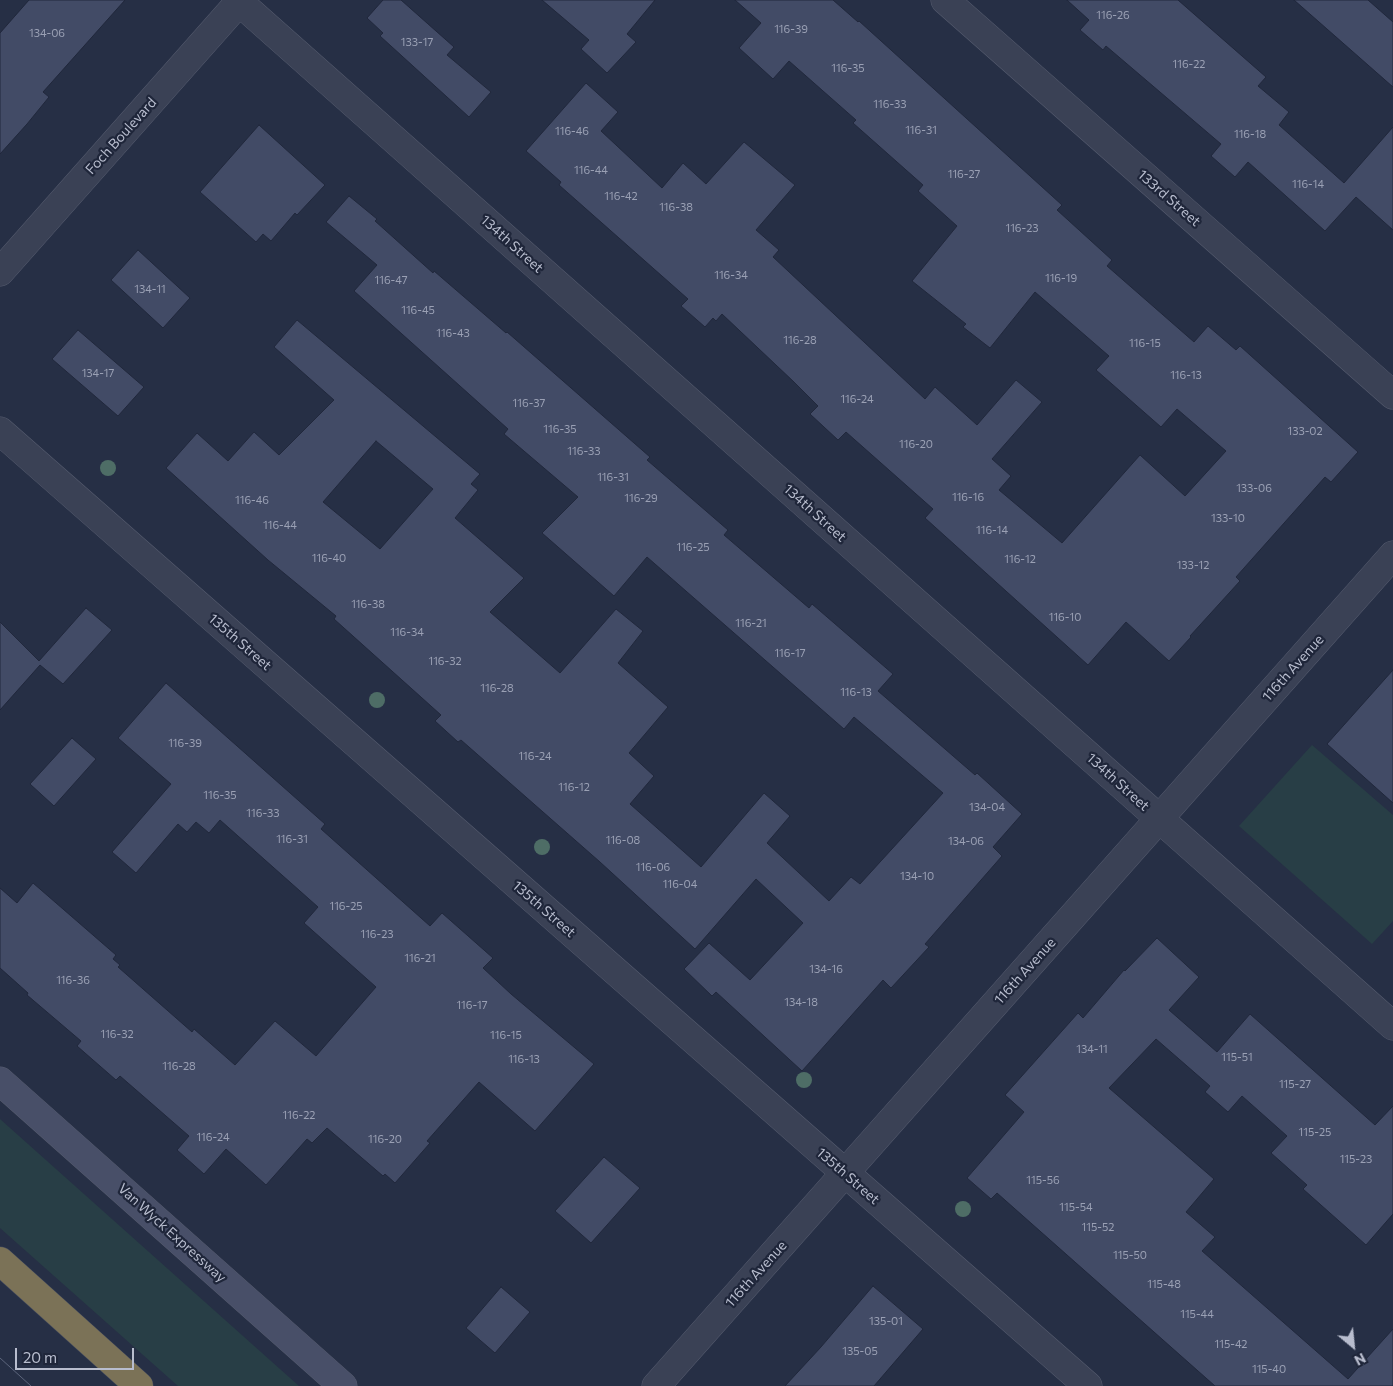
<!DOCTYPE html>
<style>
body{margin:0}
#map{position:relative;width:1393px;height:1386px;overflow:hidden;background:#262f45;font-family:Commissioner,sans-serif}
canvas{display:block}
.north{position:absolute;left:1328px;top:1321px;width:50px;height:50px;-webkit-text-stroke:4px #1f263a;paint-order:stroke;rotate:152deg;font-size:14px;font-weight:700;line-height:20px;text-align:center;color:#b8bdce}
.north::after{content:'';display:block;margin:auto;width:18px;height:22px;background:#b8bdce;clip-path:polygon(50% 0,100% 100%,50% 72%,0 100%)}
.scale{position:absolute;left:15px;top:1348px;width:119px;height:22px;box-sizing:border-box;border:2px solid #b8bdce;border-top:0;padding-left:6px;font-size:15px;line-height:18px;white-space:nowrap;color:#b8bdce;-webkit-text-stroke:4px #1f263a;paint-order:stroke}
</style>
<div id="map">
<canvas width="1393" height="1386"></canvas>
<div class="north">N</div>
<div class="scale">20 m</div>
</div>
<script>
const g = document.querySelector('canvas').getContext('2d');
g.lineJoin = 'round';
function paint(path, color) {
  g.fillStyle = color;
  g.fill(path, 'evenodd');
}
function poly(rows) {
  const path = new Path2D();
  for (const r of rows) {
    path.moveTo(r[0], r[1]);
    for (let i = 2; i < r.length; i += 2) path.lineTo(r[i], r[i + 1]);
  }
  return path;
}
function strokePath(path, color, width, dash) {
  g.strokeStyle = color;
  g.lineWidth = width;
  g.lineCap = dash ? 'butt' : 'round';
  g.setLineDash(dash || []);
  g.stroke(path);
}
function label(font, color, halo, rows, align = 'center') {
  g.font = font + ' Commissioner,sans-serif';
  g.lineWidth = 4.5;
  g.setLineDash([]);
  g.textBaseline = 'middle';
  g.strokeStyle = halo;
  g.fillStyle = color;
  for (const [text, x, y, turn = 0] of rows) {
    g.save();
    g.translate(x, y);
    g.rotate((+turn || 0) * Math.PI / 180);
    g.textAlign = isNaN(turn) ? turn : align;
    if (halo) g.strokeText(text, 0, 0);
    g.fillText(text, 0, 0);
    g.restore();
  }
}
const green = poly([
 [1312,745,1393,815,1393,921,1372,944,1239,826],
 [0,1119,299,1386,178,1386,0,1228]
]);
const building = poly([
 [29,0,125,0,43,92,49,97,27,124,0,154,0,33,29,0],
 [383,0,401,0,454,47,447,55,491,92,469,117,380,36,383,33,367,18,383,0],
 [542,0,655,0,627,34,636,42,607,73,581,49,589,40,542,0],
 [735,0,833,0,858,22,859,21,1062,205,1057,210,1112,260,1107,266,1194,342,1208,326,1236,350,1240,346,1358,452,1331,482,1325,477,1236,577,1240,581,1190,636,1191,637,1169,661,1126,622,1088,665,925,518,933,509,846,432,838,440,810,414,818,406,794,382,722,314,716,321,713,318,705,327,681,306,688,299,559,185,561,182,526,151,586,83,618,112,601,131,662,188,683,163,706,184,744,142,795,185,756,230,779,250,773,257,925,399,935,387,977,425,1016,380,1042,402,992,459,1011,476,999,490,1062,543,1140,455,1185,496,1226,451,1177,409,1161,427,1096,370,1109,356,1035,292,990,348,963,327,966,324,912,281,957,226,918,191,923,185,853,123,856,120,789,61,773,79,739,48,761,23,735,0],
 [1067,0,1178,0,1266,77,1258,86,1289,112,1279,125,1344,183,1393,127,1393,230,1356,197,1325,231,1248,162,1235,177,1211,156,1221,144,1106,46,1103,50,1080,30,1089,20,1067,0],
 [1294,0,1368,0,1393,22,1393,87,1294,0],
 [259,125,325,185,297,215,295,213,271,241,263,234,256,242,200,192,259,125],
 [349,196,377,219,375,221,433,273,434,271,506,333,507,332,650,457,647,460,728,530,724,535,809,608,812,604,893,674,878,691,975,775,977,773,1022,814,993,847,1002,856,925,944,929,947,891,988,883,980,802,1071,716,992,712,996,684,969,709,943,750,980,803,923,756,879,695,949,600,862,461,740,458,742,435,721,441,715,334,619,336,616,268,560,166,468,197,433,228,461,254,432,279,455,334,400,274,347,297,320,480,474,471,484,478,490,455,518,524,578,490,612,560,673,616,609,643,631,618,663,668,707,629,753,654,776,630,804,701,867,764,793,790,816,767,843,829,901,851,877,860,884,943,793,854,717,844,729,647,557,614,596,542,533,578,497,504,434,508,429,354,291,377,265,326,222,349,196],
 [376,441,433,489,380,549,323,502,376,441],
 [138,250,190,298,163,328,111,280,138,250],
 [78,330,144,387,118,416,52,359,78,330],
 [86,608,112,630,63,684,40,665,0,710,0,622,39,661,86,608],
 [1393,670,1393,803,1327,744,1393,670],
 [166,683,325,824,321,829,430,926,442,913,493,958,483,968,511,994,594,1064,535,1131,479,1082,427,1141,430,1143,395,1183,385,1174,383,1176,327,1128,312,1143,307,1139,266,1185,226,1149,204,1174,177,1150,189,1136,120,1076,116,1080,77,1046,81,1041,27,995,28,993,0,968,0,888,17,903,33,883,116,955,113,959,120,965,118,967,192,1032,194,1029,235,1065,275,1021,316,1056,376,987,304,923,318,907,220,820,209,833,196,822,187,832,178,824,136,873,112,852,171,784,118,738,166,683],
 [72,738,96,759,54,806,30,784,72,738],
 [1157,938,1199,977,1169,1010,1217,1052,1250,1014,1375,1125,1393,1106,1393,1214,1366,1245,1303,1189,1307,1185,1271,1153,1287,1136,1242,1096,1228,1112,1205,1092,1210,1086,1156,1039,1109,1088,1214,1179,1186,1212,1215,1237,1202,1251,1348,1379,1393,1329,1393,1386,1215,1386,997,1193,991,1199,967,1178,1024,1112,1005,1095,1078,1013,1083,1018,1124,970,1125,971,1157,938],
 [604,1157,640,1188,591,1243,555,1211,604,1157],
 [873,1286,923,1329,874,1386,785,1386,821,1347,873,1286],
 [501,1287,530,1312,495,1353,466,1328,501,1287]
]);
const street = poly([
 [237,0,1393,1026],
 [945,0,1393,395],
 [0,272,241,0],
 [0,431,1088,1386],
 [656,1386,1393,555]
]);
const secondary = poly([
 [0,1081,343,1386]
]);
const highway = poly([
 [0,1261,139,1386]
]);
const tram = poly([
 [0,1358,31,1386]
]);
const trees = [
 [108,468],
 [377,700],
 [542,847],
 [804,1080],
 [963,1209]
];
const numberNames = [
 ["116-26",1113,15],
 ["116-39",791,29],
 ["134-06",47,33],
 ["133-17",417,42],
 ["116-22",1189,64],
 ["116-35",848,68],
 ["116-33",890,104],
 ["116-31",921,130],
 ["116-46",572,131],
 ["116-18",1250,134],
 ["116-44",591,170],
 ["116-27",964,174],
 ["116-14",1308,184],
 ["116-42",621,196],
 ["116-38",676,207],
 ["116-23",1022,228],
 ["116-34",731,275],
 ["116-19",1061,278],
 ["116-47",391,280],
 ["134-11",150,289],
 ["116-45",418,310],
 ["116-43",453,333],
 ["116-28",800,340],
 ["116-15",1145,343],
 ["134-17",98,373],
 ["116-13",1186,375],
 ["116-24",857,399],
 ["116-37",529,403],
 ["116-35",560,429],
 ["133-02",1305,431],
 ["116-20",916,444],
 ["116-33",584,451],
 ["116-31",613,477],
 ["133-06",1254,488],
 ["116-16",968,497],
 ["116-29",641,498],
 ["116-46",252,500],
 ["133-10",1228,518],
 ["116-44",280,525],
 ["116-14",992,530],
 ["116-25",693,547],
 ["116-40",329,558],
 ["116-12",1020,559],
 ["133-12",1193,565],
 ["116-38",368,604],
 ["116-10",1065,617],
 ["116-21",751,623],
 ["116-34",407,632],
 ["116-17",790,653],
 ["116-32",445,661],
 ["116-28",497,688],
 ["116-13",856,692],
 ["116-39",185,743],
 ["116-24",535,756],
 ["116-12",574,787],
 ["116-35",220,795],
 ["134-04",987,807],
 ["116-33",263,813],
 ["116-31",292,839],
 ["116-08",623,840],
 ["134-06",966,841],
 ["116-06",653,867],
 ["134-10",917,876],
 ["116-04",680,884],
 ["116-25",346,906],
 ["116-23",377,934],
 ["116-21",420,958],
 ["134-16",826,969],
 ["116-36",73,980],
 ["134-18",801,1002],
 ["116-17",472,1005],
 ["116-32",117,1034],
 ["116-15",506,1035],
 ["134-11",1092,1049],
 ["115-51",1237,1057],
 ["116-13",524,1059],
 ["116-28",179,1066],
 ["115-27",1295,1084],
 ["116-22",299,1115],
 ["115-25",1315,1132],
 ["116-24",213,1137],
 ["116-20",385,1139],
 ["115-23",1356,1159],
 ["115-56",1043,1180],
 ["115-54",1076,1207],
 ["115-52",1098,1227],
 ["115-50",1130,1255],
 ["115-48",1164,1284],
 ["115-44",1197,1314],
 ["135-01",886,1321],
 ["115-42",1231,1344],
 ["135-05",860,1351],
 ["115-40",1269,1369]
];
const streetNames = [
 ["Foch Boulevard",121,136,-48],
 ["133rd Street",1169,198,41],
 ["134th Street",512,244,42],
 ["134th Street",815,513,42],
 ["135th Street",240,642,41],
 ["116th Avenue",1293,668,-48],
 ["134th Street",1118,782,42],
 ["135th Street",544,909,41],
 ["116th Avenue",1025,971,-48],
 ["135th Street",848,1176,41],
 ["Van Wyck Expressway",172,1233,42],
 ["116th Avenue",756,1274,-48]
];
paint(green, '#283e46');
paint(building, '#424b66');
strokePath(building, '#21283c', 1);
strokePath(street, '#565c6f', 29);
strokePath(secondary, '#565c6f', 29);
strokePath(highway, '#454c5f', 29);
strokePath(street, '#3a4155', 28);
strokePath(secondary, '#484f68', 28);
strokePath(highway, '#7b7257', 28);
strokePath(tram, '#5c657c', 1);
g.fillStyle = '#4e6d66';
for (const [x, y] of trees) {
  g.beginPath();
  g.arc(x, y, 8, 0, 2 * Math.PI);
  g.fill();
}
label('11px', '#9aa0b4', null, numberNames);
label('14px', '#b8bdce', '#1f263a', streetNames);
</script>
